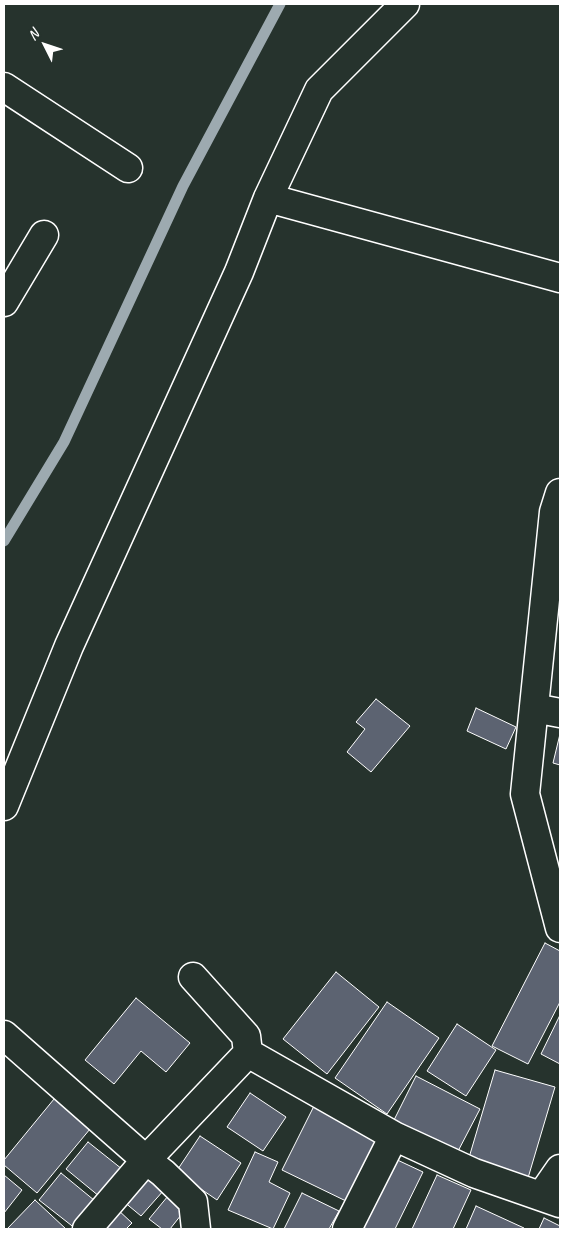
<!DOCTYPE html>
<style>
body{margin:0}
#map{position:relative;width:564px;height:1233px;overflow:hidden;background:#26332d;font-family:Caveat,sans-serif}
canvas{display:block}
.frame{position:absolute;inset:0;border:5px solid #fff;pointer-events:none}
.north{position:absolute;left:20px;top:20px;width:50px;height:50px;-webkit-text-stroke:4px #26332d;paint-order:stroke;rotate:311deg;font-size:14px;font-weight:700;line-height:20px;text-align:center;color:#fff}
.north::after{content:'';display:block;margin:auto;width:18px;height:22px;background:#fff;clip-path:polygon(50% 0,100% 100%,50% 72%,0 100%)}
</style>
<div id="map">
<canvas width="564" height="1233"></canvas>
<div class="frame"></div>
<div class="north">N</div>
</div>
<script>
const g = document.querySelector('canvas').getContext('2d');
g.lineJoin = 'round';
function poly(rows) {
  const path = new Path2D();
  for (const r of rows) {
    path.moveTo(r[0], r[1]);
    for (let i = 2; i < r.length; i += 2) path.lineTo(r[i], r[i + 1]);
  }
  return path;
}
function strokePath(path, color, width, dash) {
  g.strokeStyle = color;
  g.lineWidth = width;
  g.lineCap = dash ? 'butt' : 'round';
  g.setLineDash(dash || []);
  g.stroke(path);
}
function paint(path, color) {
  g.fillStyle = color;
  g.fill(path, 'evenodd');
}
const stream = poly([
 [4,541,64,442,183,186,280,4]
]);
const building = poly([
 [376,699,410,726,371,772,347,752,365,729,356,722,376,699],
 [476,708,516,727,506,749,467,731,476,708],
 [560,734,560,765,553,763,560,734],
 [545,943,560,951,560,1002,528,1064,492,1046,545,943],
 [336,972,379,1007,327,1074,283,1039,336,972],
 [136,998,190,1043,166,1072,141,1051,114,1084,85,1060,136,998],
 [387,1002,439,1038,387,1114,335,1078,387,1002],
 [560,1015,560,1064,541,1054,560,1015],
 [457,1024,496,1050,466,1096,427,1071,457,1024],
 [495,1070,555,1087,528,1178,468,1161,495,1070],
 [416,1076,480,1109,456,1155,393,1122,416,1076],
 [59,1093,95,1123,37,1193,4,1165,4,1160,59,1093],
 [250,1093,286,1117,263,1151,227,1127,250,1093],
 [315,1104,379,1135,346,1201,282,1170,315,1104],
 [200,1136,241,1163,217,1200,176,1172,200,1136],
 [88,1142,127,1173,105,1201,66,1169,88,1142],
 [255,1152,278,1162,269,1182,290,1193,273,1229,228,1210,255,1152],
 [391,1157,423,1172,395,1229,367,1229,358,1225,391,1157],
 [61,1173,100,1205,76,1229,39,1200,61,1173],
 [145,1174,164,1190,141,1216,123,1201,145,1174],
 [4,1175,22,1190,4,1213,4,1175],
 [437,1175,471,1190,453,1229,412,1229,437,1175],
 [302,1193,339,1211,329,1229,284,1229,302,1193],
 [168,1196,185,1210,170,1229,162,1229,149,1219,168,1196],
 [35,1200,66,1229,7,1229,35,1200],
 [476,1206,524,1228,523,1229,466,1229,476,1206],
 [116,1208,132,1223,126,1229,96,1229,116,1208],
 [544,1218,560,1226,560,1229,539,1229,544,1218]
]);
const street = poly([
 [4,87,128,168],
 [268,198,560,278],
 [4,302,44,235],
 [560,493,554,512,525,794,560,928],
 [534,708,560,713],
 [4,806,69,646,239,272,268,198,319,90,405,4],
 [193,977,246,1036,248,1053,394,1136],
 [4,1035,146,1160,163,1173,193,1202,196,1229],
 [542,1195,560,1169],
 [87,1229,146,1160,248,1053],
 [347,1229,394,1136,474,1173,560,1203]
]);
strokePath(stream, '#9daab0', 11);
paint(building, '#5c6371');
strokePath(building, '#fff', 1);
strokePath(street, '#fff', 31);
strokePath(street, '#26332d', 28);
</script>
